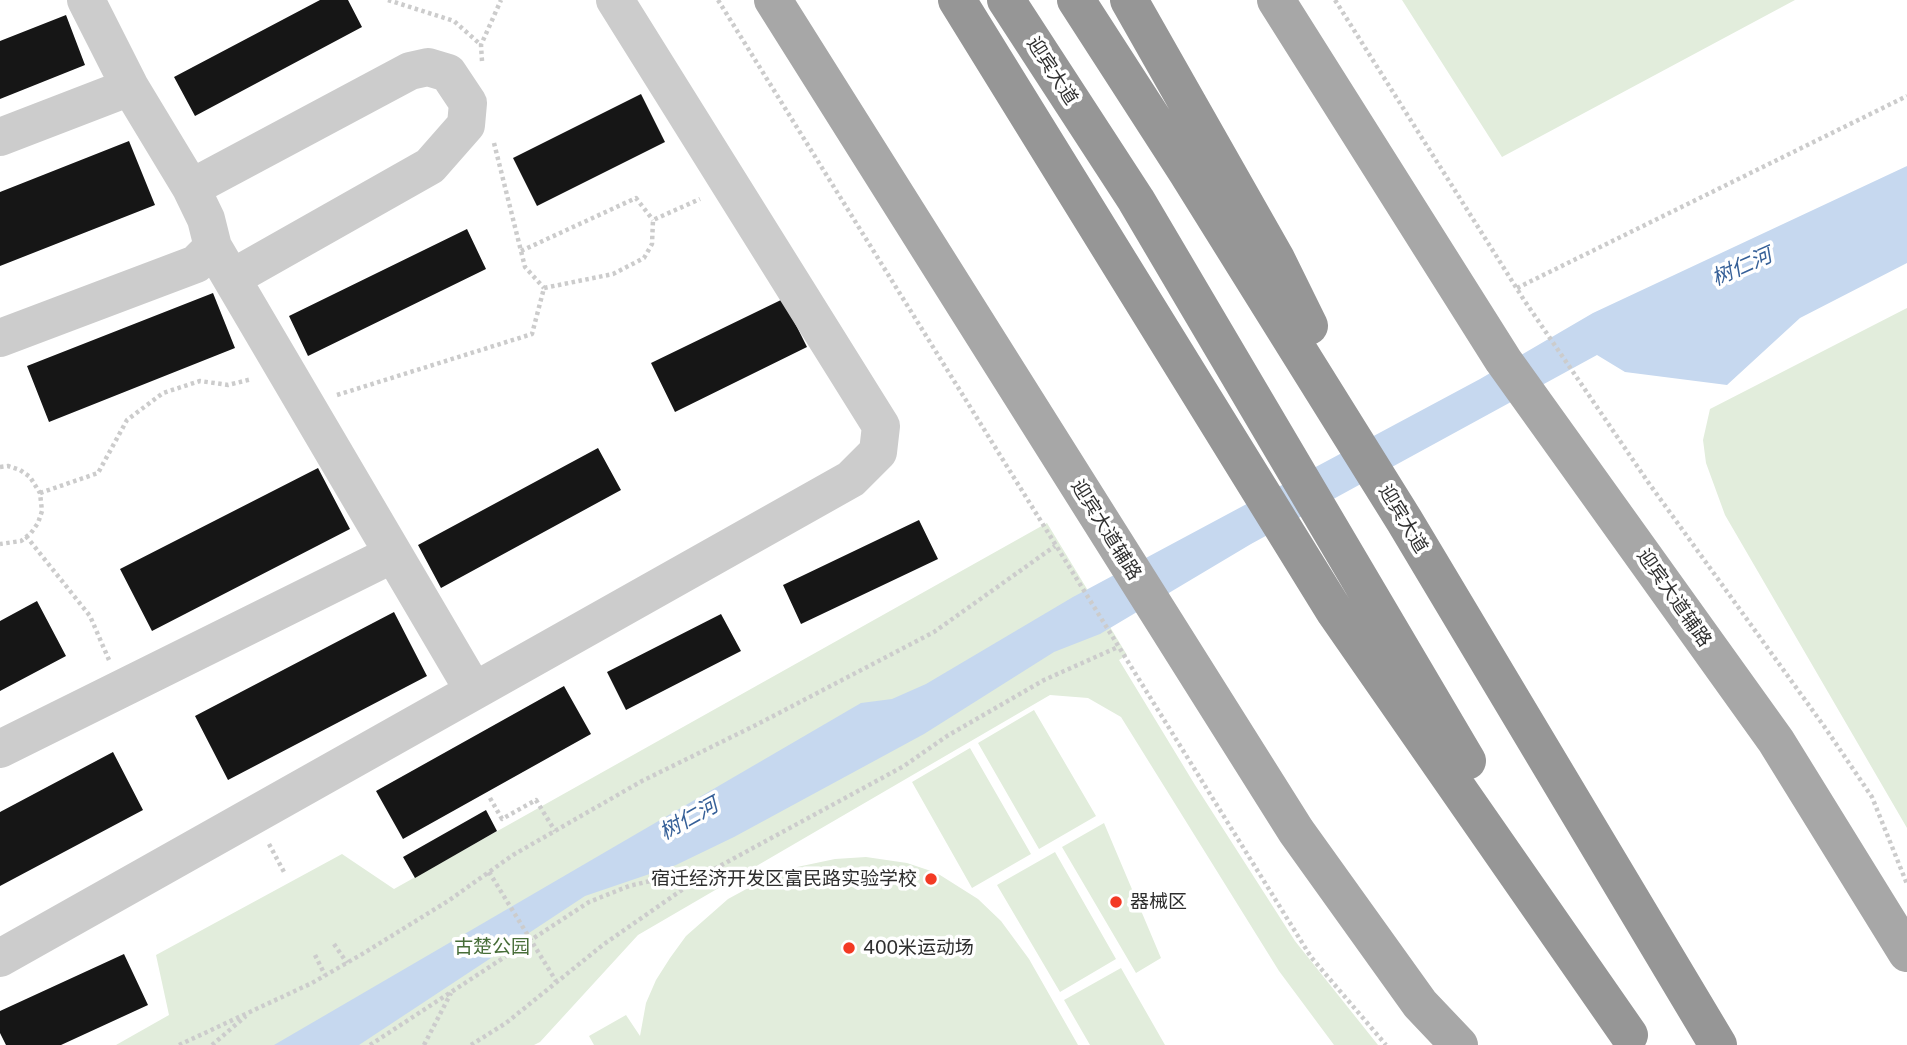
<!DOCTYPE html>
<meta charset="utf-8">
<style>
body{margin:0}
canvas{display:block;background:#fff}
</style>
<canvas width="1907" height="1045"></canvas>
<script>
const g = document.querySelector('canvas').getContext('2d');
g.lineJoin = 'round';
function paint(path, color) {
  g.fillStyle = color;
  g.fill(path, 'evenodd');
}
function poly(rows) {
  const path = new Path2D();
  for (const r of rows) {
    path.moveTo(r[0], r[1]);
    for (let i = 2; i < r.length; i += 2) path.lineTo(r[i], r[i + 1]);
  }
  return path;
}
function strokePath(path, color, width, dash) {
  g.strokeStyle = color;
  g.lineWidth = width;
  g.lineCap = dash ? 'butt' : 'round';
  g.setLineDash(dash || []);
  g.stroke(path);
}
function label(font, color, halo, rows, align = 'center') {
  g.font = font + ' "Public Sans","Noto Sans SC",sans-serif';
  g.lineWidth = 7;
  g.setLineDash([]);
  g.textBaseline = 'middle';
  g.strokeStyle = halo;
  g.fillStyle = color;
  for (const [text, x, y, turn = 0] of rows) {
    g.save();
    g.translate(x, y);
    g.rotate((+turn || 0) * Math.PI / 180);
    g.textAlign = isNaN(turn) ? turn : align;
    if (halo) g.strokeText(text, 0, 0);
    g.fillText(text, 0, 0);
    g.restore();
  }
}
const green = poly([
 [1402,0,1795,0,1502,157],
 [1907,308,1907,828,1725,515,1706,463,1703,440,1710,409],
 [1047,523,1127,655,1119,660,1195,785,1295,941,1378,1045,1334,1045,1279,971,1121,717,1088,698,1050,695,638,935,540,1042,534,1045,116,1045,169,1015,156,955,342,854,394,889],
 [1034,710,1096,816,1039,849,978,743],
 [970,748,1031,854,972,888,912,782],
 [1104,823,1161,958,1136,973,1062,847],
 [1055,852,1116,959,1060,992,997,885],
 [866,857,907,863,928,870,940,875,978,899,1001,921,1029,959,1078,1045,594,1045,589,1036,626,1015,640,1036,646,1003,656,980,670,958,686,936,728,899,774,874,797,867,835,859],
 [1121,968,1165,1045,1090,1045,1064,1000]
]);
const water = poly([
 [1907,166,1907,263,1800,318,1727,385,1625,372,1597,355,1251,544,1100,634,1054,652,924,734,734,837,676,865,585,896,359,1045,274,1045,861,703,892,699,926,684,1073,597,1480,379,1593,313]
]);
const building = poly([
 [320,0,348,0,362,27,195,116,174,77],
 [66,15,85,65,0,99,0,41],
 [641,94,665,142,537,206,513,158],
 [129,141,155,205,0,266,0,192],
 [467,229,486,269,308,356,289,316],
 [213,293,235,348,49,422,27,366],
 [783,299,807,347,675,412,651,363],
 [598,448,621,490,441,588,418,545],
 [318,468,350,529,152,631,120,569],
 [919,520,938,559,801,624,783,585],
 [37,601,66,656,0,691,0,621],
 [394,612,427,676,228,780,195,716],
 [721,614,741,651,626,710,607,672],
 [564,686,591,734,403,839,376,791],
 [113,752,143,810,0,886,0,812],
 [486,810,497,831,415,878,403,857],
 [124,954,148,1005,61,1045,6,1045,0,1033,0,1011]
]);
const path = poly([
 [388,0,454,21,481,45],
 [718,0,1311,957,1386,1045],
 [1335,0,1524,300,1648,482,1826,729,1872,797,1907,884],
 [482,61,481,45,501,0],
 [494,143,525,267,544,288],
 [521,251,636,198,653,220],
 [1517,288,1907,96],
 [337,395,532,334,544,288,613,274,644,258,652,244,653,220,700,199],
 [0,467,8,466,20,470,30,477,40,493,42,511,38,523,31,533,21,541,0,544],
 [40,493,98,473,127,420,163,393,200,381,228,385,252,379],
 [26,536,90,616,109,660],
 [490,798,502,819,536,800,555,831],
 [269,844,284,872],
 [489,872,556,981],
 [334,944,347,963],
 [315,955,325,975],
 [179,1045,312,983,364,953,448,901,513,855,642,781,756,725,934,632,1055,546],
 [212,1045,246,1016],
 [370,1045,589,902,629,886,663,878,704,874],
 [424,1045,451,993],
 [471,1045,506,1023,604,944,705,874,904,766,947,736,1044,680,1118,647]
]);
const minor = poly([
 [0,137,130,87],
 [191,188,410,71,428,67,448,73,468,103,466,125,430,166,232,278],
 [213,247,474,691],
 [0,338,196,264,213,247,206,219,191,188,130,87,86,0],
 [0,749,393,554],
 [0,958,851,479,878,452,881,426,615,0]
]);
const major = poly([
 [773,0,1296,831,1420,1004,1459,1045],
 [1276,0,1503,360,1776,741,1907,953]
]);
const highway = poly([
 [957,0,1335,612,1629,1035],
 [1006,0,1136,200,1467,761],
 [1076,0,1187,172,1404,520,1718,1045],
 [1129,0,1276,259,1309,326]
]);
const markers = [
 [931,879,7,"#f33a24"],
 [1116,902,7,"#f33a24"],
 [849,948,7,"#f33a24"]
];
const streetNames = [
 ["迎宾大道",1052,71,57],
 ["迎宾大道",1403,519,59],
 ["迎宾大道辅路",1106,530,58],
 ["迎宾大道辅路",1674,598,55]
];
const poiNames = [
 ["宿迁经济开发区富民路实验学校",917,879,"right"],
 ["器械区",1130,902],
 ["400米运动场",863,948]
];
const parkNames = [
 ["古楚公园",492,947]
];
const waterNames = [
 ["树仁河",1742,267,-24],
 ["树仁河",689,819,-29]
];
paint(green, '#e2eddc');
paint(water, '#c6d8ef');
paint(building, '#161616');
strokePath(path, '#ccc', 4.5, [3.5, 3.5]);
strokePath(minor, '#ccc', 38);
strokePath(major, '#a7a7a7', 38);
strokePath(highway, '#969696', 38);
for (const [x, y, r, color] of markers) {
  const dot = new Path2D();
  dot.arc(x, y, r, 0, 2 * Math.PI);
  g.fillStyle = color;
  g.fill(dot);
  strokePath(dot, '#fff', 2.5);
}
label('19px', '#2f2f2f', '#fff', streetNames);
label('19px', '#2f2f2f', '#fff', poiNames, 'left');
label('19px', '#486e39', '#fff', parkNames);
label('italic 21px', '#366098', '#fff', waterNames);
</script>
